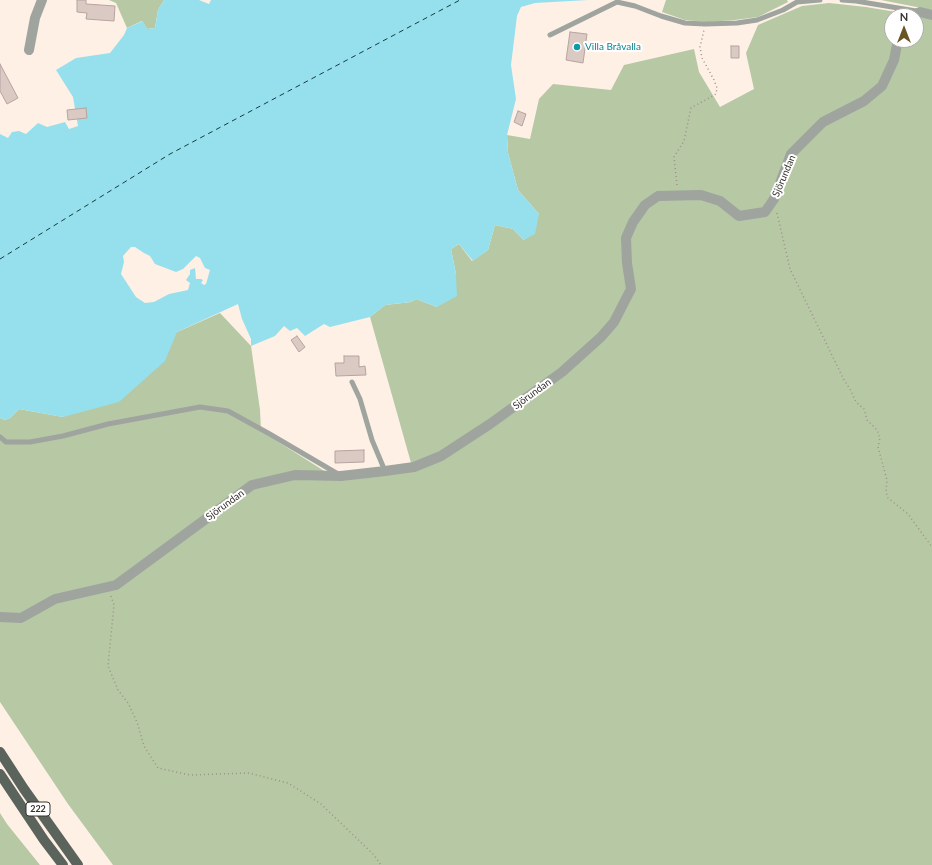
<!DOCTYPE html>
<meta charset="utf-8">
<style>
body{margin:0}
#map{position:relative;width:932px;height:865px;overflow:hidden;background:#fef0e5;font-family:Lato,sans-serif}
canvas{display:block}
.north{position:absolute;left:884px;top:8px;width:40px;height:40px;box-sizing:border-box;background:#fff;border:1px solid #afadac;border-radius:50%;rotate:0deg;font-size:11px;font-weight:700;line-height:16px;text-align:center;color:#38332f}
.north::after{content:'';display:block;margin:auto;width:14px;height:18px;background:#695624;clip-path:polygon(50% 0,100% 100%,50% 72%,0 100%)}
</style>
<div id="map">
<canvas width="932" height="865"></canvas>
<div class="north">N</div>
</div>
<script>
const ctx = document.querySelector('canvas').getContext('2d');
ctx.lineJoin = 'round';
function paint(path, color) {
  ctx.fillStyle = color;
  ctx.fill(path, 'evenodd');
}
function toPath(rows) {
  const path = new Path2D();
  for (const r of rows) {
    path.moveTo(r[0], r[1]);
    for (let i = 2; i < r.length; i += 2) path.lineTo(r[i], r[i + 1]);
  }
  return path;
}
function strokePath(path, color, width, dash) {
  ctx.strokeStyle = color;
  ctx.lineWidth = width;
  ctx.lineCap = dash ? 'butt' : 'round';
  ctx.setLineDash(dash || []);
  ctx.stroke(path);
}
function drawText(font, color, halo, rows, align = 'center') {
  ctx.font = font + ' Lato,sans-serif';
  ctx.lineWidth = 4;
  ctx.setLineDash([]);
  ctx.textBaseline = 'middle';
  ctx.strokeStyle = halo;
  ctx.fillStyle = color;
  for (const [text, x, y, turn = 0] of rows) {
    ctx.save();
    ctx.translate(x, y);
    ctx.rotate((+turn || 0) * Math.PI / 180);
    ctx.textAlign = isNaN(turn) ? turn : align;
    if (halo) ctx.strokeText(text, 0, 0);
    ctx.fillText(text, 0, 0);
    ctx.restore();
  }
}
paint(toPath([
 [109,0,164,0,158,10,155,28,147,29,142,21,127,28,116,3],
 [666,0,787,0,788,2,758,17,735,20,707,22,685,20,662,12],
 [881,0,932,0,932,10],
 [829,3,866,7,932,18,932,865,113,865,68,804,0,702,0,418,5,420,10,418,19,409,63,417,177,332,220,313,251,346,260,410,261,431,337,479,413,470,370,317,385,305,411,302,416,299,437,307,456,274,451,249,459,244,472,261,488,250,495,225,513,229,524,240,539,214,518,190,508,153,507,135,530,139,539,99,553,84,611,90,624,65,694,49,699,72,720,107,754,89,746,53,758,25,802,6],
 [892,16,916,16,916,40,892,40],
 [0,813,7,824,40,865,0,865]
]), '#b6c8a4');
paint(toPath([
 [164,0,199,0,209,4,211,0,588,0,535,3,521,7,517,16,511,65,516,99,507,135,508,153,518,190,539,214,535,234,524,240,513,229,495,225,488,250,473,261,459,244,451,249,456,274,457,296,437,307,416,299,411,302,385,305,370,317,330,327,324,324,305,336,297,328,290,331,284,326,275,336,251,346,251,339,242,319,238,304,177,332,165,361,119,402,63,417,19,409,10,418,5,420,0,418,0,134,8,138,12,132,19,131,26,134,38,123,47,127,65,122,69,129,78,126,73,97,56,70,76,58,110,53,124,35,127,28,143,21,147,29,155,28,158,10],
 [131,247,135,247,144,253,150,256,155,264,176,272,183,269,196,256,200,258,205,268,210,270,206,284,204,285,201,283,203,280,201,279,196,279,195,268,190,270,190,274,186,280,190,283,188,290,169,294,154,302,145,303,136,297,121,274,124,262,123,256]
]), '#95e0ec');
strokePath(toPath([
 [0,259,170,154,460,0]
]), '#183c41', 1, [5, 4]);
const building = toPath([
 [77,0,86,0,86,4,115,6,114,21,86,19,87,13,77,12,77,0],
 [570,32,587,34,583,63,566,60,570,32],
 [731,46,739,46,739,58,731,58,731,46],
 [0,64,18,98,7,104,0,91,0,64],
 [86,108,87,118,68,120,67,110,86,108],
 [518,111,526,114,522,126,514,122,518,111],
 [297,336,305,347,299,352,291,340,297,336],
 [344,356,359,356,359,367,365,366,366,375,336,376,335,363,344,363,344,356],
 [364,450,364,462,335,463,335,451,364,450]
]);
paint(building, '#dbc9c4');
strokePath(building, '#b5a49f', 1);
strokePath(toPath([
 [677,185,674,157,684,141,691,108,716,94,717,88,714,80,702,58,700,47,704,30],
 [777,213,790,269,844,380,850,389,856,402,864,409,867,420,877,430,880,438,878,447,887,480,886,492,888,498,908,514,932,547],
 [111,596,114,605,108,666,118,690,128,703,137,722,144,746,158,768,190,775,249,773,288,783,321,804,374,855,381,865]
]), '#9c928b', 1.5, [1, 3]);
strokePath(toPath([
 [842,0,856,1,916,11],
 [550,35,617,2,635,6,661,16,685,23,705,24,737,23,757,20,783,10,797,2,820,0],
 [352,382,360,399,372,440,385,471],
 [0,437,6,442,30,442,63,436,108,424,200,407,228,411,268,433,338,474]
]), '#9fa49f', 5);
strokePath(toPath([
 [911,16,920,12,932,15],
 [29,50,35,18,42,0],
 [0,617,21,618,55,599,116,585,252,485,295,475,341,476,385,471,414,467,441,456,490,424,562,372,601,337,614,322,631,289,627,263,626,238,633,222,645,205,658,196,701,195,720,201,739,216,765,212,774,199,791,154,823,122,864,101,882,86,894,60,898,40]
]), '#9fa49f', 10);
strokePath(toPath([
 [0,752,24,789,78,865],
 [0,774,44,840,63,865]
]), '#5b645c', 10);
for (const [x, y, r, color] of [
 [577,47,4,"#0f9aa8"]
]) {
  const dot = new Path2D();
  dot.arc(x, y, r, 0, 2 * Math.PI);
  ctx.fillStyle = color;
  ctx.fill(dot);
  strokePath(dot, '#fff', 1.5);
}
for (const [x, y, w] of [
 [38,809,24]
]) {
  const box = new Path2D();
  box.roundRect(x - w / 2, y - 7, w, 14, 3);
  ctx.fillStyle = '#fff';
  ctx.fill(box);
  strokePath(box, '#38332f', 1);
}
drawText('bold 9px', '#38332f', null, [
 ["222",38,809]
]);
drawText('10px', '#0d838f', '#fff', [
 ["Villa Bråvalla",585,47]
], 'left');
drawText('10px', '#38332f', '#fff', [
 ["Sjörundan",784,176,-67],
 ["Sjörundan",532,394,-36],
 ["Sjörundan",225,505,-36]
]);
</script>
